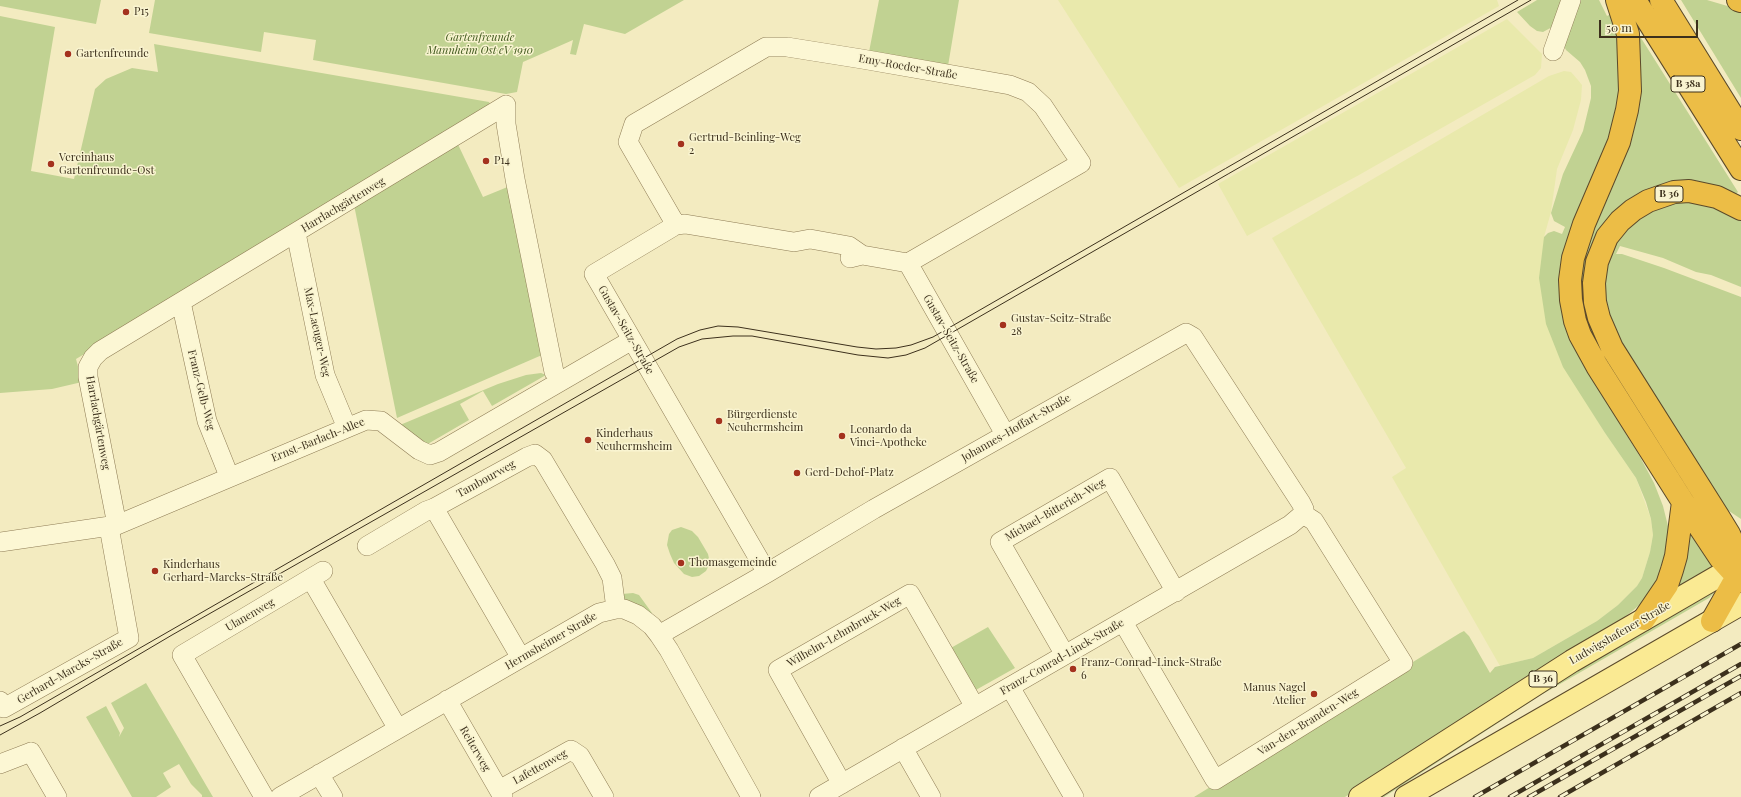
<!DOCTYPE html>
<meta charset="utf-8">
<style>
body{margin:0}
#map{position:relative;width:1741px;height:797px;overflow:hidden;background:#f3ebc0;font-family:"Playfair Display",serif}
canvas{display:block}
.scale{position:absolute;left:1599px;top:20px;width:99px;height:18px;box-sizing:border-box;border:2px solid #3c301c;border-top:0;padding-left:5px;font-size:12px;line-height:14px;white-space:nowrap;color:#3c301c;-webkit-text-stroke:3px #f9f4d0;paint-order:stroke}
</style>
<div id="map">
<canvas width="1741" height="797"></canvas>
<div class="scale">50 m</div>
</div>
<script>
const ctx = document.querySelector('canvas').getContext('2d');
ctx.lineJoin = 'round';
function paint(path, color) {
  ctx.fillStyle = color;
  ctx.fill(path, 'evenodd');
}
function toPath(rows) {
  const path = new Path2D();
  for (const r of rows) {
    path.moveTo(r[0], r[1]);
    for (let i = 2; i < r.length; i += 2) path.lineTo(r[i], r[i + 1]);
  }
  return path;
}
function strokePath(path, color, width, dash) {
  ctx.strokeStyle = color;
  ctx.lineWidth = width;
  ctx.lineCap = dash ? 'butt' : 'round';
  ctx.setLineDash(dash || []);
  ctx.stroke(path);
}
function drawText(font, color, halo, rows, align = 'center') {
  ctx.font = font + ' "Playfair Display",serif';
  ctx.lineWidth = 3;
  ctx.setLineDash([]);
  ctx.textBaseline = 'middle';
  ctx.strokeStyle = halo;
  ctx.fillStyle = color;
  for (const [text, x, y, turn = 0] of rows) {
    ctx.save();
    ctx.translate(x, y);
    ctx.rotate((+turn || 0) * Math.PI / 180);
    ctx.textAlign = isNaN(turn) ? turn : align;
    if (halo) ctx.strokeText(text, 0, 0);
    ctx.fillText(text, 0, 0);
    ctx.restore();
  }
}
paint(toPath([
 [1058,0,1497,0,1499,6,1179,188],
 [1507,19,1542,54,1541,68,1535,75,1359,175,1247,236,1218,184],
 [1564,71,1571,72,1578,80,1582,85,1581,100,1573,130,1557,169,1551,212,1544,237,1588,405,1605,433,1636,478,1651,519,1653,535,1650,552,1642,578,1637,586,1618,605,1597,621,1533,658,1500,666,1392,477,1406,468,1272,238,1549,76]
]), '#e9e9ac');
paint(toPath([
 [0,0,101,0,96,24,0,6],
 [155,0,684,0,625,34,584,24,576,55,570,54,573,40,523,62,517,92,506,94,313,60,316,40,264,32,261,52,149,33],
 [879,0,959,0,948,66,869,52],
 [1537,0,1566,0,1554,26,1543,32,1537,31,1530,26,1517,12],
 [1579,0,1599,0,1607,16,1611,14,1621,50,1621,96,1612,137,1575,224,1583,364,1639,455,1654,483,1663,506,1668,526,1669,541,1658,581,1643,602,1614,626,1470,714,1345,797,1194,797,1460,633,1464,631,1469,636,1490,673,1495,667,1533,658,1597,621,1618,605,1637,586,1642,578,1650,552,1653,535,1651,519,1646,502,1636,478,1605,433,1563,367,1546,324,1539,278,1544,237,1548,233,1554,231,1562,234,1565,227,1554,221,1551,213,1563,174,1583,131,1591,98,1591,86,1585,70,1580,62,1566,50,1563,44],
 [1681,0,1707,0,1741,10,1741,98],
 [0,16,55,27,31,171,74,179,95,89,106,79,132,68,158,72,154,44,489,102,492,109,453,134,483,197,510,186,542,355,397,418,352,195,76,359,82,382,52,389,0,393],
 [1636,30,1738,192,1734,196,1688,184,1593,249,1587,274,1699,500,1698,507,1586,327,1577,281],
 [1695,200,1741,216,1741,287,1711,275,1696,272,1663,258,1620,246,1616,254,1622,254,1664,268,1741,297,1741,519,1729,511,1719,500,1617,341,1602,291,1608,253,1631,222,1666,203],
 [541,373,546,375,492,406,483,391,460,404,469,420,426,445,400,425,498,384,526,375],
 [1687,523,1716,566,1680,587,1678,585],
 [681,527,692,531,698,537,708,554,710,563,706,571,699,576,692,577,684,574,674,563,670,554,667,545,669,534,672,530],
 [1713,591,1714,593,1709,598,1541,695,1384,797,1375,797,1517,704],
 [633,593,639,595,652,613,652,616,623,601,622,594],
 [988,627,1015,668,974,691,949,649],
 [146,683,172,727,213,797,202,797,202,795,191,784,179,764,163,773,171,787,156,797,132,797,86,717,106,706,120,733,119,737,124,728,111,703]
]), '#c1d292');
const minor = toPath([
 [1553,51,1571,0],
 [506,105,506,124,515,179,554,372],
 [676,225,628,142,634,124,766,47,787,47,862,59,1010,85,1028,92,1043,106,1081,163,908,263],
 [296,233,325,375,347,428],
 [850,258,862,255,908,263],
 [908,263,1005,434],
 [181,302,207,421,229,476],
 [434,508,521,658],
 [117,525,88,377,88,367,93,358,100,351,506,105],
 [0,542,117,525,366,420,381,421,419,450,430,455,439,452,632,340],
 [367,546,426,511,434,508,527,457,535,454,543,460,605,564,612,578,616,609],
 [767,573,594,274,676,225,685,224,794,242,810,239,849,246,862,255],
 [311,579,398,729],
 [1123,622,1215,780,1403,663,1314,521,1303,514],
 [659,635,767,573,874,509,1186,333,1193,337,1301,503,1304,509,1303,514],
 [1065,655,1000,542,1110,478,1176,592],
 [1010,687,1074,797],
 [447,700,503,797],
 [0,701,4,708,129,638,109,527],
 [903,748,931,797],
 [31,752,57,797],
 [0,764,31,752],
 [319,774,333,797],
 [842,784,778,670,910,594,975,707],
 [499,790,571,750,580,756,604,797],
 [264,797,182,655,323,571],
 [280,797,599,613,616,609,624,609,638,615,652,626,659,635,669,650,751,797],
 [819,797,1290,525,1303,514]
]);
const major = toPath([
 [1360,797,1572,661,1741,563],
 [1406,797,1741,604]
]);
const highway = toPath([
 [1617,0,1628,34,1630,91,1627,110,1619,142,1584,224,1573,258,1570,280,1571,300,1575,321,1580,335,1597,366,1683,502,1720,558,1731,570,1741,576],
 [1635,0,1741,169],
 [1661,0,1741,129],
 [1738,0,1741,1],
 [1644,619,1667,585,1672,570,1676,556,1683,502],
 [1712,621,1734,582,1739,565,1737,551,1729,534,1718,516,1612,348,1599,318,1595,302,1594,283,1597,262,1607,237,1620,221,1633,210,1648,201,1674,192,1689,191,1717,197,1741,209]
]);
strokePath(minor, '#8e7c55', 20);
strokePath(major, '#5b492a', 24);
strokePath(highway, '#5b492a', 24);
strokePath(minor, '#fcf7d4', 19);
strokePath(major, '#faea93', 22);
strokePath(highway, '#ecbd46', 22);
strokePath(toPath([
 [0,726,20,717,677,339,700,330,718,326,738,327,857,347,876,349,896,348,911,345,933,337,1518,0],
 [0,735,40,713,172,635,679,347,702,339,733,336,752,336,858,355,888,358,906,355,925,348,1531,0]
]), '#3c301c', 1);
const rail = toPath([
 [1475,797,1741,644],
 [1510,797,1741,664],
 [1529,797,1741,676],
 [1560,797,1741,693]
]);
strokePath(rail, '#3c301c', 4.5);
strokePath(rail, '#f9f4d0', 3, [9]);
for (const [x, y, r, color] of [
 [126,12,4,"#a4321e"],
 [68,54,4,"#a4321e"],
 [681,144,4,"#a4321e"],
 [486,161,4,"#a4321e"],
 [51,164,4,"#a4321e"],
 [1003,325,4,"#a4321e"],
 [719,421,4,"#a4321e"],
 [842,436,4,"#a4321e"],
 [588,440,4,"#a4321e"],
 [797,473,4,"#a4321e"],
 [681,563,4,"#a4321e"],
 [155,571,4,"#a4321e"],
 [1073,669,4,"#a4321e"],
 [1314,694,4,"#a4321e"]
]) {
  const dot = new Path2D();
  dot.arc(x, y, r, 0, 2 * Math.PI);
  ctx.fillStyle = color;
  ctx.fill(dot);
  strokePath(dot, '#f9f4d0', 1.5);
}
for (const [x, y, w] of [
 [1688,84,34],
 [1669,194,28],
 [1543,679,28]
]) {
  const box = new Path2D();
  box.roundRect(x - w / 2, y - 8, w, 16, 3);
  ctx.fillStyle = '#f9f4d0';
  ctx.fill(box);
  strokePath(box, '#3c301c', 1);
}
drawText('bold 10px', '#3c301c', null, [
 ["B 38a",1688,84],
 ["B 36",1669,194],
 ["B 36",1543,679]
]);
drawText('11px', '#3c301c', '#f9f4d0', [
 ["P15",134,12],
 ["Gartenfreunde",76,54],
 ["Gertrud-Beinling-Weg",689,138],
 ["2",689,151],
 ["Vereinhaus",59,158],
 ["Gartenfreunde-Ost",59,171],
 ["P14",494,161],
 ["Gustav-Seitz-Straße",1011,319],
 ["28",1011,332],
 ["Bürgerdienste",727,415],
 ["Neuhermsheim",727,428],
 ["Leonardo da",850,430],
 ["Vinci-Apotheke",850,443],
 ["Kinderhaus",596,434],
 ["Neuhermsheim",596,447],
 ["Gerd-Dehof-Platz",805,473],
 ["Thomasgemeinde",689,563],
 ["Kinderhaus",163,565],
 ["Gerhard-Marcks-Straße",163,578],
 ["Franz-Conrad-Linck-Straße",1081,663],
 ["6",1081,676],
 ["Manus Nagel",1306,688,"right"],
 ["Atelier",1306,701,"right"]
], 'left');
drawText('italic 11px', '#435b20', '#f9f4d0', [
 ["Gartenfreunde",480,38],
 ["Mannheim Ost eV 1910",480,51]
]);
drawText('11px', '#3c301c', '#f9f4d0', [
 ["Emy-Roeder-Straße",908,67,10],
 ["Harrlachgärtenweg",343,205,-31],
 ["Gustav-Seitz-Straße",626,330,60],
 ["Max-Laeuger-Weg",317,332,78],
 ["Gustav-Seitz-Straße",951,339,60],
 ["Franz-Gelb-Weg",201,390,76],
 ["Harrlachgärtenweg",98,423,80],
 ["Johannes-Hoffart-Straße",1016,428,-30],
 ["Ernst-Barlach-Allee",318,440,-22],
 ["Tambourweg",486,479,-29],
 ["Michael-Bitterich-Weg",1055,510,-30],
 ["Ulanenweg",250,615,-30],
 ["Wilhelm-Lehmbruck-Weg",844,632,-30],
 ["Ludwigshafener Straße",1620,633,-30],
 ["Hermsheimer Straße",551,641,-30],
 ["Franz-Conrad-Linck-Straße",1062,657,-30],
 ["Gerhard-Marcks-Straße",70,671,-30],
 ["Van-den-Branden-Weg",1308,722,-32],
 ["Reiterweg",475,749,60],
 ["Lafettenweg",540,767,-29]
]);
</script>
